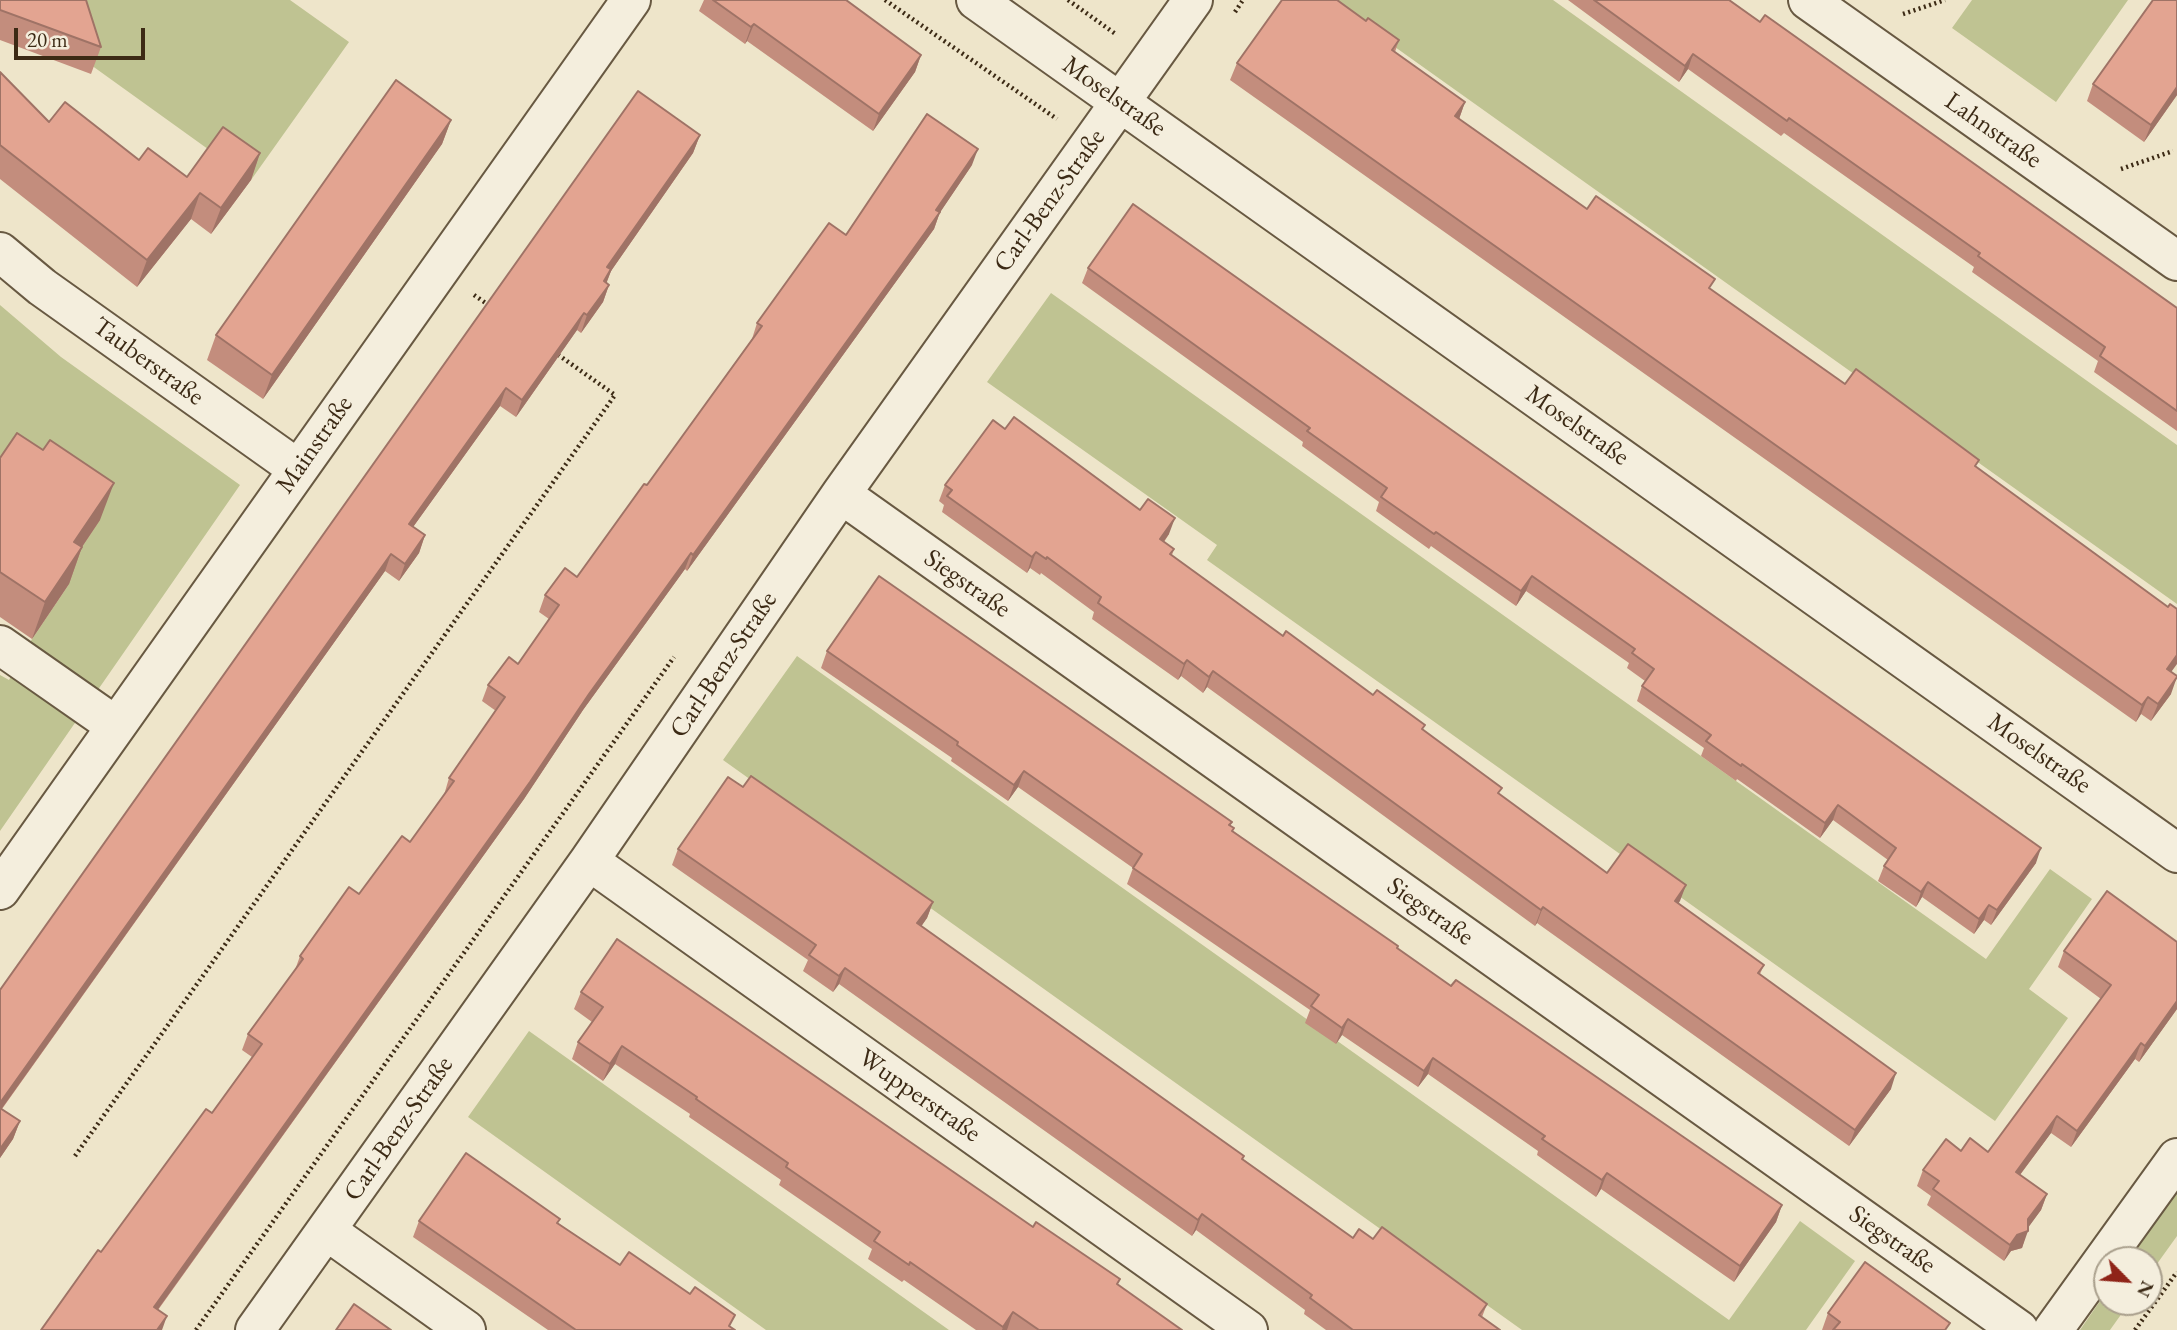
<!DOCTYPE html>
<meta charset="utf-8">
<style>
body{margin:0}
#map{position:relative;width:2177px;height:1330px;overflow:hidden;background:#eee5ca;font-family:"EB Garamond",serif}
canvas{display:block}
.north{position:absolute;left:2093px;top:1246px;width:70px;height:70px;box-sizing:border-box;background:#f4eedd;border:2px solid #aaa08d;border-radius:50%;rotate:115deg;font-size:19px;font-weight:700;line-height:28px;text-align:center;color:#3c2a15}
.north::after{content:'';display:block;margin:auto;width:24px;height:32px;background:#8f2418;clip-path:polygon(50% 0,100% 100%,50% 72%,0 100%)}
.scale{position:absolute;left:14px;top:28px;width:131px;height:32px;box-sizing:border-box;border:4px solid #3c2a15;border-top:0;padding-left:9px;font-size:21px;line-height:24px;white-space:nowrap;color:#3c2a15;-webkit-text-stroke:5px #f4eedd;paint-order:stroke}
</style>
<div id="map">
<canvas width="2177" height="1330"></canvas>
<div class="north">N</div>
<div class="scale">20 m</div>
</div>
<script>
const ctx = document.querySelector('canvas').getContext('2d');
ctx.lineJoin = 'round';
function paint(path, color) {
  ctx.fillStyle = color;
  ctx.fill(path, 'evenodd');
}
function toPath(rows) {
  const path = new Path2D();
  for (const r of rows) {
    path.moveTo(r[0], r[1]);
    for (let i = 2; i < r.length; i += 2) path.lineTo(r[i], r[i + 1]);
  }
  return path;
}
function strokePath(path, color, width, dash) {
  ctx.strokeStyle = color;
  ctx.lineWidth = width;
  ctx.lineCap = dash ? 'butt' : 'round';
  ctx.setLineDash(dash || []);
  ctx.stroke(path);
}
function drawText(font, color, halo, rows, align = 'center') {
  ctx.font = font + ' "EB Garamond",serif';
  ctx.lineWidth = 5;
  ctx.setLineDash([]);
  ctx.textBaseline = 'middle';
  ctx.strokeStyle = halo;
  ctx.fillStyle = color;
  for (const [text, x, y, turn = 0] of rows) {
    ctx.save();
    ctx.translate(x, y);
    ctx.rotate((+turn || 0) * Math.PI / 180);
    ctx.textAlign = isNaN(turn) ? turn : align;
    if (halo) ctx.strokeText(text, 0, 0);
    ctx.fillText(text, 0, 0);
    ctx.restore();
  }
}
paint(toPath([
 [80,0,290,0,349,42,251,180,91,65],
 [1329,0,1553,0,2177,445,2177,604],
 [1972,0,2128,0,2056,102,1952,28],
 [1051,293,1986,959,2050,869,2092,899,2029,989,2068,1018,1995,1121,1207,560,1217,545,987,382],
 [0,305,61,357,240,485,0,831,0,675,9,680,32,639,69,584,0,475],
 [797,656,1729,1320,1800,1221,1855,1261,1806,1330,1522,1330,723,760],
 [529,1031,949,1330,766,1330,468,1117],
 [2177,1192,2177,1236,2149,1275,2149,1260,2129,1260],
 [2107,1291,2107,1302,2130,1302,2110,1330,2080,1330]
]), '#bfc392');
const minor = toPath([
 [976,0,2177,853],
 [1808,0,2177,261],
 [0,252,42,287,298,469],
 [841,494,2019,1330],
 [0,645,116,726],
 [589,861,1248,1330],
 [0,890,631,0],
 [327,1231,466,1330],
 [255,1330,589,861,841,494,1193,0],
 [2053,1330,2177,1158]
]);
strokePath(minor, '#685942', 42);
strokePath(toPath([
 [885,0,1057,119],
 [1068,0,1117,35],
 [1235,12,1243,0],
 [1903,14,1945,0],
 [2121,169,2173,151],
 [474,295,490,306],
 [75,1156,615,395,557,354],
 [196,1330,674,657],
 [2135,1330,2177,1272]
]), '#3c2a15', 4.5, [2, 3.5]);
strokePath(minor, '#f4eedd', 38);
paint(toPath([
 [0,0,101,47,91,74,0,40],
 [704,0,846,0,921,55,915,72,873,131,747,41,745,44,699,11],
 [1568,0,1729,0,2177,308,2177,431,2094,372,2098,361,1972,272,1974,267,1784,133,1781,136,1688,69,1679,82],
 [1399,40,1395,52,1465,102,1459,119,1587,209,1711,290,1845,384,1976,467,2171,672,2171,694,2151,721,2141,714,2136,722,1230,80,1237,63],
 [0,72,49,122,139,160,187,177,260,153,251,180,211,234,191,219,137,287,0,179],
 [2093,84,2177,95,2144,142,2087,101],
 [451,120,442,144,263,399,207,360,216,335],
 [700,135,693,153,611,271,606,283,609,285,603,302,581,333,577,330,516,417,500,406,413,527,425,535,419,553,399,581,385,571,2,1109,20,1121,13,1139,0,1158,0,990],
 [972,165,940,212,934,229,687,571,685,569,583,710,524,799,158,1310,162,1330,101,1252,212,1113,252,1057,242,1050,248,1034,295,970,300,956,410,842,444,795,449,778,496,711,482,701,488,685,518,664,549,619,539,612,545,595,577,577,647,485,752,339,757,323,846,235],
 [1088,268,2036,863,1991,925,1984,920,1974,934,1922,897,1916,907,1878,881,1884,866,1888,860,1833,820,1820,838,1737,779,1736,781,1701,756,1704,748,1637,701,1642,686,1645,681,1627,668,1629,663,1526,591,1516,606,1431,546,1429,549,1376,511,1379,502,1302,446,1303,442,1082,283],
 [1005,429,1169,534,1164,542,1174,549,1172,555,1283,636,1373,695,1423,730,1500,795,1607,873,1686,885,1678,904,1764,965,1760,974,1891,1089,1849,1146,1537,923,1535,926,1207,687,1203,693,1181,676,1178,680,1092,619,1094,612,1041,573,1040,575,1030,568,1027,573,942,512,944,505,939,501,945,485],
 [0,458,100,520,82,547,69,584,32,639,0,617],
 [827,651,1232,822,1230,826,1234,828,1233,831,1398,946,1397,949,1451,986,1782,1205,1776,1222,1734,1282,1601,1189,1596,1197,1537,1155,1538,1151,1428,1074,1418,1087,1342,1035,1336,1044,1305,1023,1310,1010,1127,884,1133,868,1018,787,1008,801,951,761,952,758,821,668],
 [743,787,933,902,927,918,921,926,1244,1156,1243,1159,1353,1238,1373,1239,1487,1304,1482,1317,1500,1330,1326,1330,1304,1314,1305,1310,1196,1230,1192,1236,839,984,833,992,803,971,808,960,672,865,678,849],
 [2064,951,2177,1009,2139,1062,2135,1059,2071,1147,2051,1133,2020,1175,2047,1194,2041,1210,2028,1227,2022,1248,2011,1251,2004,1261,1927,1205,1931,1196,1917,1186,1923,1170,1961,1151,1988,1152,2101,999,2058,967],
 [581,992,1118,1285,1182,1330,976,1330,904,1280,902,1282,868,1259,872,1249,779,1185,781,1180,689,1117,690,1114,615,1064,603,1081,572,1059,578,1042,592,1022,574,1009],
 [560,1219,558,1223,620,1265,735,1330,548,1330,413,1237,419,1221],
 [1828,1313,1947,1330,1822,1330]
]), '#c38d7d');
paint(toPath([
 [754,24,747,41,745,44,751,27],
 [1693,54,1688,69,1679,82,1685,66],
 [921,55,915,72,873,131,879,114],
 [2177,87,2177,95,2144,142,2151,125],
 [1465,102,1459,119,1455,116],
 [451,120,442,144,263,399,272,375],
 [700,135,693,153,611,271,605,287,597,298,607,267],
 [978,149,972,165,937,217,940,212,934,229,687,571,693,555,936,210],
 [260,153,251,180,211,234,221,208],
 [200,193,191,219,137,287,147,260],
 [609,285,603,302,581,333,587,315],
 [584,313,577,330,516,417,522,400],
 [506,388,500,406,403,541,409,524],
 [114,483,100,520,61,578,74,542],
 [1175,518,1169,534,1154,555,1160,539],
 [425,535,419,553,399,581,405,564],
 [82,547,69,584,32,639,45,602],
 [1036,552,1030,568,1027,573,1032,557],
 [691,553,685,569,583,710,524,799,148,1323,154,1307,589,694],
 [391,554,385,571,0,1111,0,1103],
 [1532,576,1526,591,1516,606,1521,591],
 [2177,655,2177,664,2161,686,2167,669],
 [1187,660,1181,676,1178,680,1184,664],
 [1213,671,1207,687,1203,693,1209,677],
 [2177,677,2171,694,2151,721,2158,704],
 [2148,697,2141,714,2136,722,2142,705],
 [1024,771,1018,787,1008,801,1014,785],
 [1838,805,1833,820,1820,838,1825,823],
 [2041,848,2036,863,1991,925,1997,910],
 [1928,882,1922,897,1916,907,1921,892],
 [1686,885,1680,901,1669,917,1675,901],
 [933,902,927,918,912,940,917,923],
 [1989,905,1984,920,1974,934,1979,919],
 [1543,907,1537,923,1535,926,1541,910],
 [845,968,839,984,833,992,839,976],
 [2177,1001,2177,1009,2139,1062,2145,1046],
 [1348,1019,1342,1035,1336,1044,1342,1028],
 [2141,1043,2135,1059,2071,1147,2077,1131],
 [622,1046,615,1064,603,1081,610,1064],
 [1433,1058,1428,1074,1418,1087,1424,1071],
 [1896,1073,1891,1089,1849,1146,1855,1130],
 [2057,1116,2051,1133,2010,1188,2016,1172],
 [20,1121,13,1139,0,1158,0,1149],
 [1607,1173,1601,1189,1596,1197,1602,1180],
 [2047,1194,2041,1210,2025,1232,2028,1231,2022,1248,2011,1251,2004,1261,2010,1245],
 [1782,1205,1776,1222,1734,1282,1740,1266],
 [1202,1214,1196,1230,1192,1236,1198,1220],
 [1013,1312,1007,1330,1002,1330,1003,1327],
 [167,1316,162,1330,157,1330]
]), '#9f7366');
const building = toPath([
 [0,0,86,0,101,47,0,10,0,0],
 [713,0,846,0,921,55,879,114,754,24,751,27,713,0],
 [1282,0,1337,0,1366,21,1368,18,1399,40,1392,50,1465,102,1455,116,1587,209,1596,196,1715,279,1709,288,1845,384,1856,369,1979,460,1975,466,2168,607,2170,604,2177,609,2177,655,2167,669,2177,676,2177,677,2158,704,2148,697,2142,705,1237,63,1282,0],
 [1594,0,1729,0,1760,22,1765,15,2177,308,2177,411,2100,356,2105,347,1978,256,1980,253,1789,118,1787,121,1693,54,1685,66,1594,0],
 [2153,0,2177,0,2177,87,2151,125,2093,84,2153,0],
 [0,72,49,122,65,102,139,160,148,148,187,177,223,127,260,153,221,208,200,193,147,260,0,145,0,72],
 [396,80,451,120,272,375,216,335,396,80],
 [638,91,700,135,607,267,611,269,604,281,609,285,587,315,584,313,522,400,506,388,409,524,425,535,405,564,391,554,0,1103,0,990,638,91],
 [927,114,978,149,936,210,940,212,693,555,691,553,589,694,530,782,154,1307,167,1316,157,1330,41,1330,98,1250,101,1252,206,1109,212,1113,262,1044,248,1034,303,959,300,956,349,887,359,894,402,836,410,842,454,781,449,778,505,697,488,685,509,657,518,664,559,605,545,595,565,568,577,577,644,484,647,485,762,326,757,323,829,223,846,235,927,114],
 [1133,204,2041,848,1997,910,1989,905,1979,919,1928,882,1921,892,1884,866,1896,848,1838,805,1825,823,1742,764,1741,766,1706,741,1711,735,1642,686,1654,669,1632,653,1635,649,1532,576,1521,591,1436,532,1434,534,1381,497,1387,488,1307,431,1310,428,1088,268,1133,204],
 [1014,417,1140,510,1148,499,1175,518,1160,539,1174,549,1170,554,1283,636,1286,631,1373,695,1377,690,1425,725,1422,729,1502,788,1498,793,1607,873,1628,844,1686,885,1675,901,1764,965,1758,973,1896,1073,1855,1130,1543,907,1541,910,1213,671,1209,677,1187,660,1184,664,1098,603,1101,597,1047,557,1046,559,1036,552,1032,557,947,496,952,490,945,485,993,420,1005,429,1014,417],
 [17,433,43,450,50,440,114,483,74,542,82,547,45,602,0,572,0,458,17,433],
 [879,576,1232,822,1229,825,1234,828,1232,831,1398,946,1397,948,1451,986,1456,980,1782,1205,1740,1266,1607,1173,1602,1180,1542,1139,1545,1136,1433,1058,1424,1071,1348,1019,1342,1028,1311,1006,1319,995,1133,868,1142,854,1024,771,1014,785,957,745,958,742,827,651,879,576],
 [751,776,933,902,917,923,1244,1156,1242,1159,1353,1238,1359,1229,1373,1239,1382,1227,1487,1304,1479,1315,1500,1330,1353,1330,1310,1298,1312,1295,1202,1214,1198,1220,845,968,839,976,809,955,816,945,678,849,728,777,743,787,751,776],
 [2107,891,2177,942,2177,1001,2145,1046,2141,1043,2077,1131,2057,1116,2016,1172,2047,1194,2028,1219,2028,1231,2017,1235,2010,1245,1933,1189,1939,1181,1923,1170,1946,1139,1961,1151,1970,1138,1988,1152,2111,985,2064,951,2107,891],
 [617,939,1033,1227,1036,1222,1120,1279,1117,1284,1182,1330,1039,1330,1013,1312,1003,1327,910,1262,909,1265,874,1241,880,1232,786,1167,788,1163,696,1099,697,1097,622,1046,610,1064,578,1042,603,1007,581,992,617,939],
 [0,1108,20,1121,0,1149,0,1108],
 [466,1153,560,1219,557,1223,620,1265,629,1252,690,1294,695,1287,735,1315,729,1326,735,1330,576,1330,419,1221,466,1153],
 [1865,1262,1950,1323,1945,1330,1833,1330,1840,1322,1828,1313,1865,1262],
 [354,1304,391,1330,336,1330,354,1304]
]);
paint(building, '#e3a491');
strokePath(building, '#9f7366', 2);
drawText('26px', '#3c2a15', '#f4eedd', [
 ["Moselstraße",1114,97,35],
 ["Lahnstraße",1993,131,35],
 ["Carl-Benz-Straße",1050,201,-54],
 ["Tauberstraße",148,362,36],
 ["Moselstraße",1577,426,35],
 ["Mainstraße",315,445,-55],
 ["Siegstraße",967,584,35],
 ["Carl-Benz-Straße",724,665,-56],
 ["Moselstraße",2039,754,35],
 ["Siegstraße",1430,912,35],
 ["Wupperstraße",919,1096,35],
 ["Carl-Benz-Straße",399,1129,-55],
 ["Siegstraße",1892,1240,35]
]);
</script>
